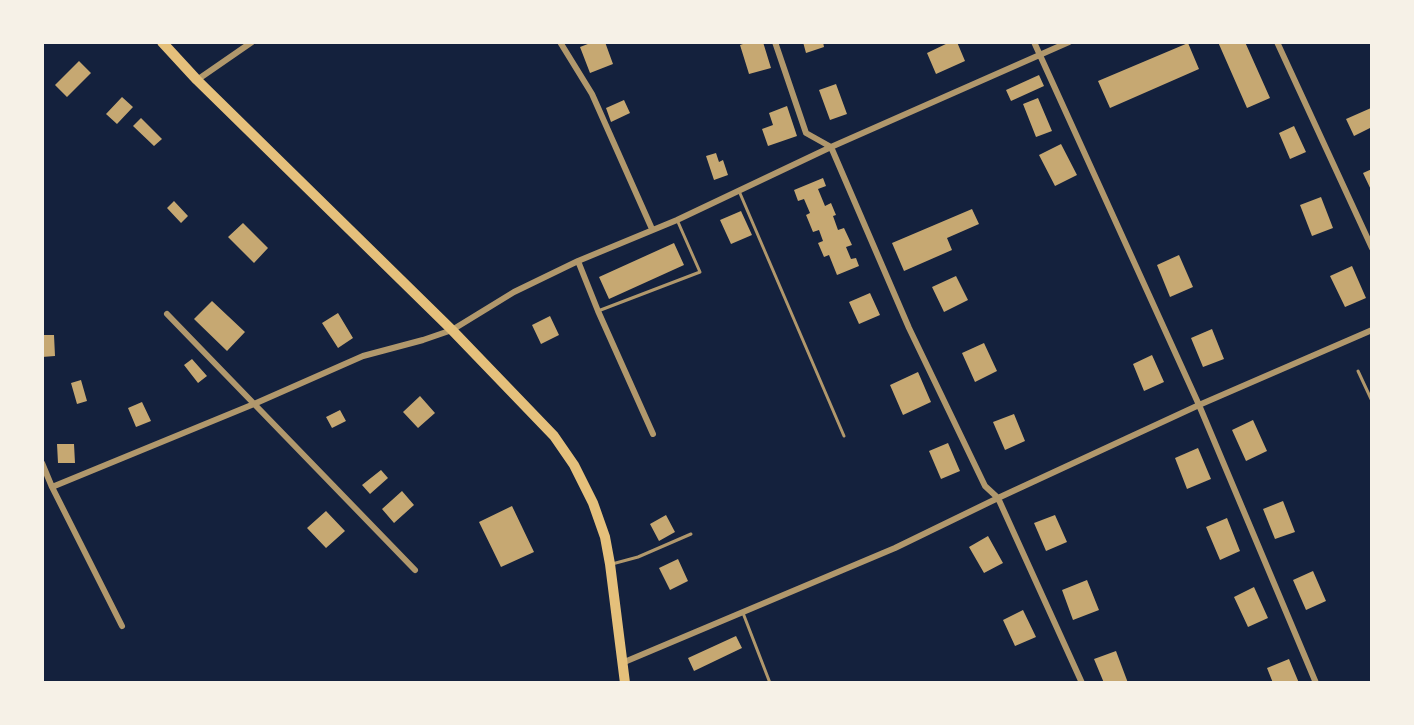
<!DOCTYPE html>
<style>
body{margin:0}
#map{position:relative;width:1414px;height:725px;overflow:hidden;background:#14213d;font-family:"PT Serif",serif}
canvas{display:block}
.frame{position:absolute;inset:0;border:44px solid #f6f1e7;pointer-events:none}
</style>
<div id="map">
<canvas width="1414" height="725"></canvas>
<div class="frame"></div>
</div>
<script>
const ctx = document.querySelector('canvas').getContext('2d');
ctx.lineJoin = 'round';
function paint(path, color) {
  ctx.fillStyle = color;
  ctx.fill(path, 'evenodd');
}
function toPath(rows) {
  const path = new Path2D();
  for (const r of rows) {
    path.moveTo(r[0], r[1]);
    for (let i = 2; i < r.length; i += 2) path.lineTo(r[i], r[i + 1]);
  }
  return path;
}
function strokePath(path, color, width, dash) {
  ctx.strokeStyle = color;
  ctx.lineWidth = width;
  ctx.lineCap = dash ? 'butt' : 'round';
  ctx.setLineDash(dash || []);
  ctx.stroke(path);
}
paint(toPath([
 [593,42,605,42,613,64,590,73,580,47],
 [749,42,763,42,771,68,749,74,740,45],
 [803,42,823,42,824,47,806,53],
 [950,42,957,42,965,61,936,74,927,53],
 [1218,42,1245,42,1270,98,1247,108],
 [1188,43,1199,69,1110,108,1098,81],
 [79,61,91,73,67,97,55,85],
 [1039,75,1044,86,1011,101,1006,90],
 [836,84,847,114,830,120,819,90],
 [122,97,133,107,117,124,106,114],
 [1038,98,1052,131,1036,137,1023,104],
 [624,100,630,113,611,122,606,108],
 [787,106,797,136,768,146,762,129,773,125,769,113],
 [1371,108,1372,127,1354,136,1346,119],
 [141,118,162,139,154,146,133,126],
 [1294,126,1306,152,1290,159,1279,133],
 [1061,144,1077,175,1055,186,1039,155],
 [716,153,719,162,723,160,728,175,714,180,706,156],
 [1372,169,1372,192,1363,173],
 [823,178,826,186,818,189,825,206,831,203,836,215,833,216,838,230,844,228,852,245,846,247,851,259,856,258,859,266,837,275,829,255,824,257,818,243,823,241,819,230,813,232,806,215,810,213,804,199,798,201,794,190],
 [1321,197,1333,228,1312,236,1300,205],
 [174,201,188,216,181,223,167,208],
 [972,209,979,224,947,238,952,250,904,271,892,243],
 [741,211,752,235,731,244,720,220],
 [243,223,268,248,254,263,228,237],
 [674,243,684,265,609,299,599,277],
 [1179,255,1193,287,1170,297,1157,265],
 [1352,266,1366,298,1345,307,1330,276],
 [956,276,968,300,944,312,932,287],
 [870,293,880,315,859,324,849,302],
 [212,301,245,332,227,351,194,319],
 [338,313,353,338,338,348,322,323],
 [550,316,559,335,541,344,532,325],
 [1212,329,1224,359,1203,367,1191,338],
 [42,335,54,335,55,356,42,357],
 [984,343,997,371,975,382,962,353],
 [1152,355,1164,382,1144,391,1133,364],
 [192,359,207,376,198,383,184,365],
 [918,372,931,402,903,415,890,385],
 [81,380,87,401,77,404,71,383],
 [420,396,435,413,418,428,403,412],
 [142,402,151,421,136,427,128,408],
 [340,410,346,421,332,428,326,417],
 [1014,414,1025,441,1005,450,993,422],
 [1253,420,1267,451,1246,461,1232,430],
 [948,443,960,471,941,479,929,451],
 [57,444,74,444,75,463,58,463],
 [1198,448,1211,479,1187,489,1175,458],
 [381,470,388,478,370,494,362,485],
 [402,491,414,505,394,523,382,509],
 [1283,501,1295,532,1275,539,1263,509],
 [512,506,534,552,501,567,479,522],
 [326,511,345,531,326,548,307,528],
 [666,515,675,532,659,541,650,524],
 [1055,515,1067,542,1046,551,1034,523],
 [1227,518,1240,551,1220,560,1206,527],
 [988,536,1003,563,984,573,969,547],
 [678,559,688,581,670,590,659,568],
 [1313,571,1326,601,1306,610,1293,580],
 [1087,580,1099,610,1073,620,1062,590],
 [1254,587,1268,618,1248,627,1234,597],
 [1023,610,1036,637,1015,646,1003,620],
 [736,636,742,648,694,671,688,658],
 [1116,651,1128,683,1104,683,1094,659],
 [1289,659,1299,683,1273,683,1267,668]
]), '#c6a872');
strokePath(toPath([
 [739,191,844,436],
 [598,311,700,272,678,222],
 [1358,371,1372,401],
 [612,564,638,557,691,534],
 [743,613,770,683]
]), '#b1986c', 3);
strokePath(toPath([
 [560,42,592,94,652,229],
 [775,42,806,133,831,147,909,328,985,486,998,498,1082,683],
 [1034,42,1199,405,1316,683],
 [1277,42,1372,248],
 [197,80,252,42],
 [578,261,598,311,653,434],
 [167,314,415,570],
 [42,463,52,487,122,626],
 [52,487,254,404,363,356,423,340,452,330,514,292,578,261,677,220,831,147,1069,42],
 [622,663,895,548,998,498,1199,405,1372,330]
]), '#b1986c', 6);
strokePath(toPath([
 [162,42,197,80,452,330,554,436,574,465,593,503,605,537,610,564,625,683]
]), '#e5c07b', 10);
</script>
